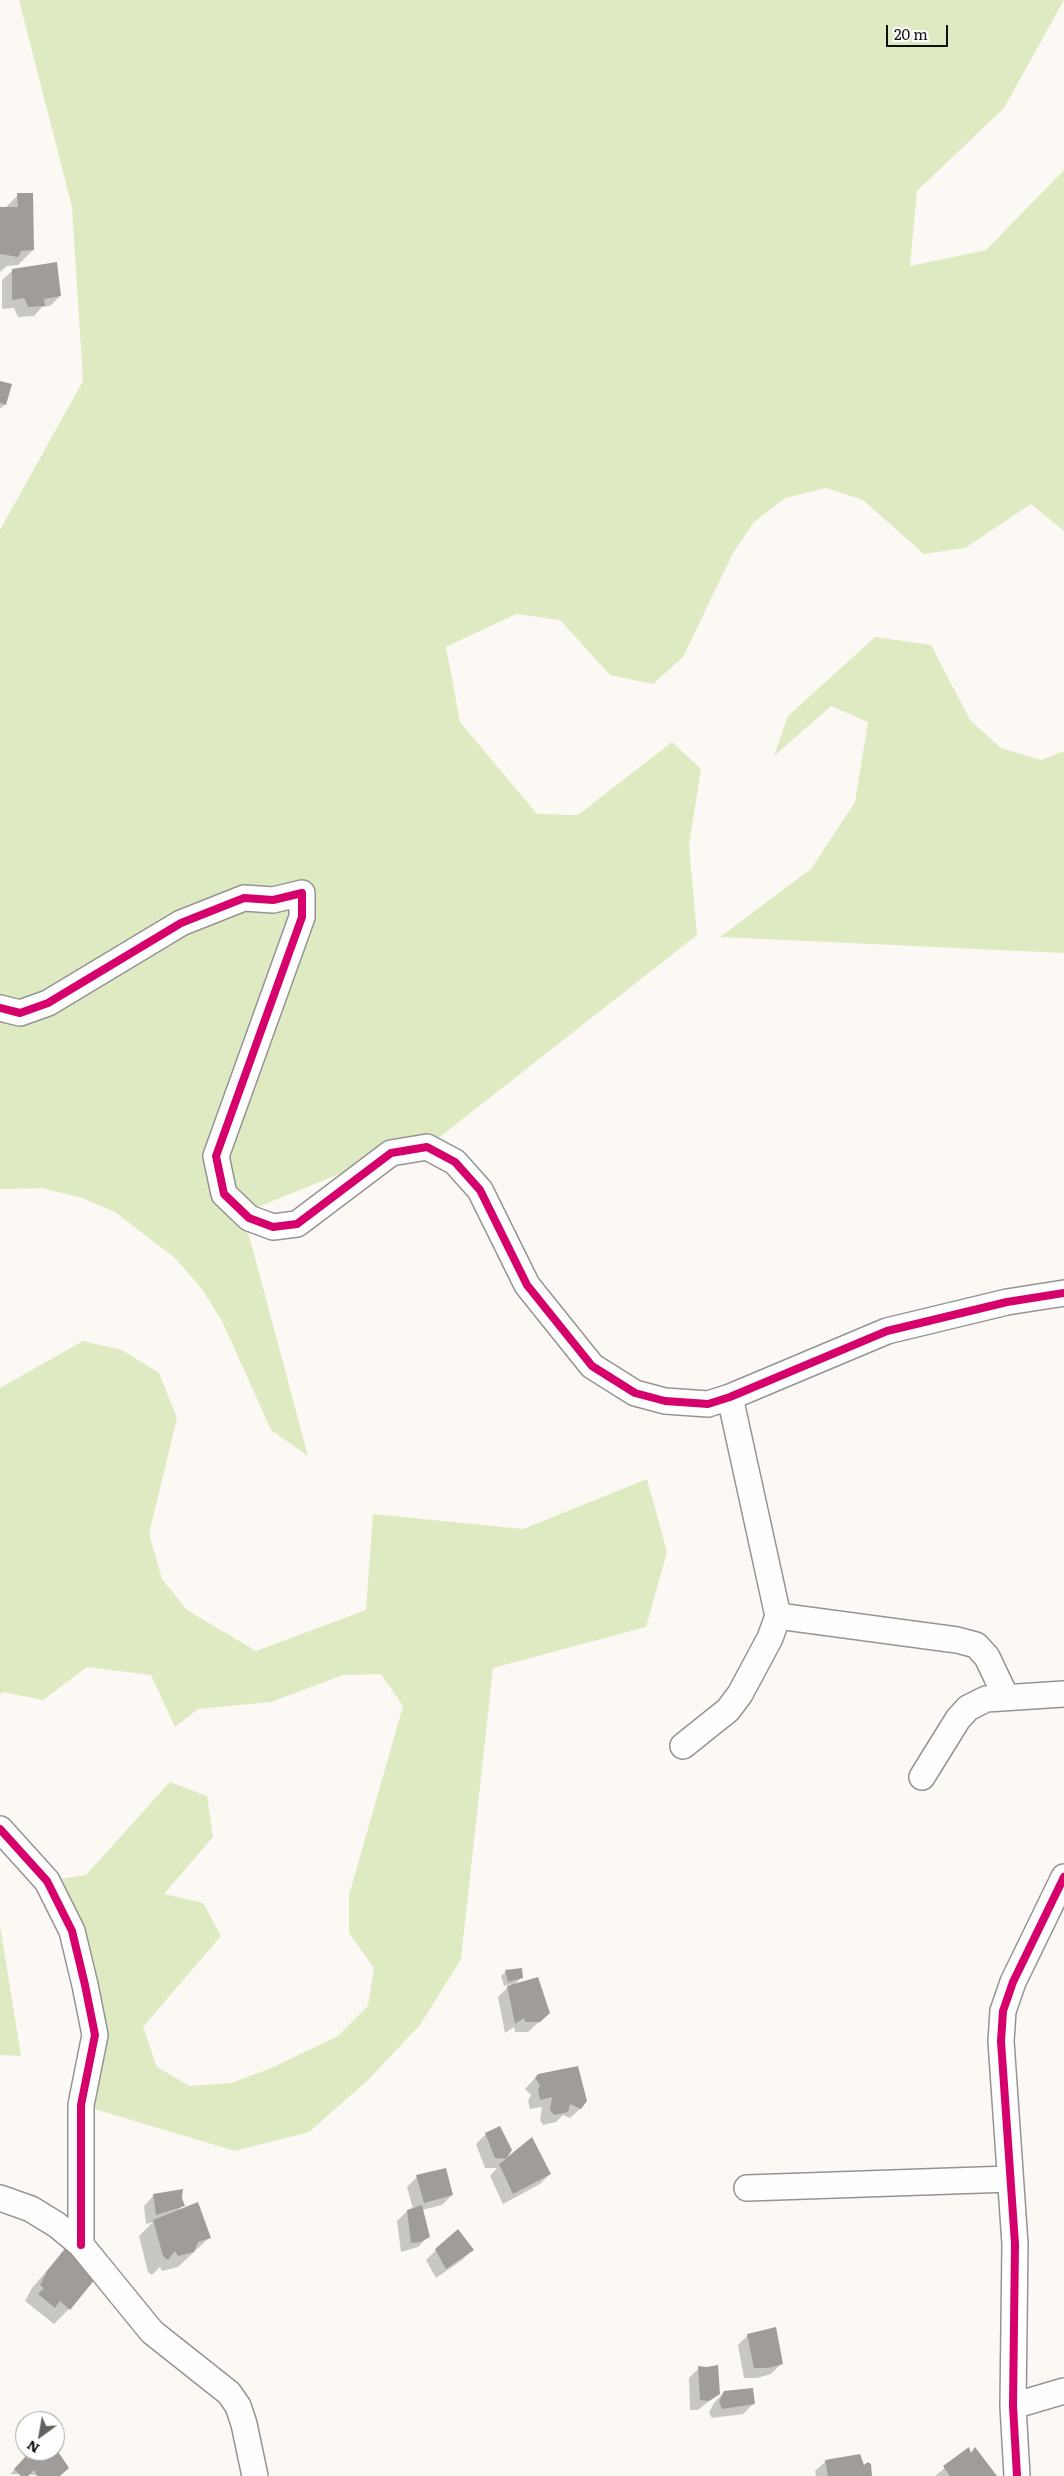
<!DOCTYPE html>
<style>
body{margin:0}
#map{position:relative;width:1064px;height:2476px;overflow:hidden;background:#fcf9f5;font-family:Literata,serif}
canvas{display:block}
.north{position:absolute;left:15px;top:2411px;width:50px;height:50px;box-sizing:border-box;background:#fff;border:1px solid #9f9f9f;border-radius:50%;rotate:212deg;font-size:14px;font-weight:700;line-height:20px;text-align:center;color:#0f0f0f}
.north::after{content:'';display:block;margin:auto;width:18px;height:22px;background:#626160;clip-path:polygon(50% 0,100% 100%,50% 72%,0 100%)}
.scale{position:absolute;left:886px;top:25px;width:62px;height:22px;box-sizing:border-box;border:2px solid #0f0f0f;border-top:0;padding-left:6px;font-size:15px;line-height:18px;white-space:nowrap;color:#0f0f0f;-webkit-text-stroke:4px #fff;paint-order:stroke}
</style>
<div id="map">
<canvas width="1064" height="2476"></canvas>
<div class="north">N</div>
<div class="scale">20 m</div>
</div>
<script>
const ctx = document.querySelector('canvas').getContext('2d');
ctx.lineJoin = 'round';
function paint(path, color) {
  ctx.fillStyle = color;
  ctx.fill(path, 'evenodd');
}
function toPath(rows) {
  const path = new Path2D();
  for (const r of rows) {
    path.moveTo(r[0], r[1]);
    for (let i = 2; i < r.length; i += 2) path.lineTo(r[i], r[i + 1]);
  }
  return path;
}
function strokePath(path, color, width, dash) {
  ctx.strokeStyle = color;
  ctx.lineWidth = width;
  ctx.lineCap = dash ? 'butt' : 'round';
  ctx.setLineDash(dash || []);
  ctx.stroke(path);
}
paint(toPath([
 [19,0,1064,0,1004,108,917,191,910,266,986,250,1064,170,1064,531,1031,504,965,548,924,554,863,500,826,488,785,498,754,522,733,553,683,657,653,684,610,675,560,620,516,614,446,647,460,722,537,814,578,815,672,742,701,769,689,845,697,935,427,1147,391,1153,243,1213,308,1456,271,1430,222,1321,201,1288,175,1258,115,1212,82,1198,42,1188,0,1189,0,530,83,381,72,207],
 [875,637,931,645,970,720,1001,748,1041,760,1064,751,1064,953,720,937,811,869,855,802,868,722,831,706,774,756,788,716],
 [83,1341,122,1350,159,1373,177,1418,149,1534,162,1579,187,1610,256,1651,366,1610,373,1514,523,1529,647,1479,667,1552,646,1627,493,1668,461,1959,420,2025,368,2080,309,2132,235,2151,81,2105,95,2035,47,1881,86,1875,170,1782,207,1796,213,1837,164,1894,203,1903,221,1936,143,2027,157,2067,190,2086,231,2083,269,2069,338,2036,368,2006,374,1968,349,1933,349,1895,403,1706,381,1674,343,1675,271,1702,198,1709,175,1727,151,1675,87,1667,43,1700,3,1692,0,1695,0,1388],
 [0,1925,21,2056,0,2055]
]), '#deeac2');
paint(toPath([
 [18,195,33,250,18,265,7,266,0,272,0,209,4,209],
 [13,270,60,296,50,306,42,307,34,316,18,317,14,308,2,309,2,280],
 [0,383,5,404,0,409],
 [506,1971,522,1977,514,1985,549,2013,528,2032,515,2032,514,2027,505,2033,498,1997,511,1984,504,1986,501,1976],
 [538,2075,581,2108,570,2118,563,2115,556,2122,543,2125,540,2120,542,2107,530,2109,528,2101,531,2095,525,2089],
 [486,2134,505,2158,500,2163,501,2164,550,2174,540,2184,503,2204,490,2176,497,2168,485,2168,476,2144],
 [417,2177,452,2195,442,2205,422,2210,428,2237,418,2247,401,2252,397,2221,407,2211,413,2209,407,2187],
 [154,2195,181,2199,183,2205,177,2212,209,2238,178,2267,162,2271,160,2267,152,2275,148,2272,139,2236,153,2222,146,2224,144,2206],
 [67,2247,69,2309,54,2324,25,2301,32,2288],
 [436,2250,472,2250,462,2260,436,2278,426,2260],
 [748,2335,781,2364,771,2374,757,2378,744,2378,738,2345],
 [699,2368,719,2393,698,2410,690,2410,689,2378],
 [724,2392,753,2404,743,2414,712,2418,709,2413,714,2403],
 [55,2449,59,2476,10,2474,26,2458,28,2461,38,2451],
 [968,2449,970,2454,975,2449,994,2476,935,2476],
 [826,2461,871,2476,816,2476,815,2471]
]), '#0003');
paint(toPath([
 [17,193,33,193,34,250,21,251,18,257,0,254,0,207,18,207],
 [57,262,61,296,44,299,45,306,28,307,24,298,12,300,12,269],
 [0,381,12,384,6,405,0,403],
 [522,1968,523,1978,508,1982,505,1970],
 [538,1977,550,2013,540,2022,525,2022,524,2018,515,2024,507,1986],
 [578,2066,587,2101,581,2109,570,2104,568,2112,554,2115,550,2110,552,2097,540,2100,538,2090,540,2085,535,2078,538,2074],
 [500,2126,512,2150,506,2159,495,2158,485,2133],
 [532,2137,551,2174,513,2194,499,2164],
 [446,2168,453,2195,424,2203,416,2175],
 [183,2189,182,2198,185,2206,156,2215,153,2194],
 [198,2202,211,2238,198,2242,194,2252,178,2256,175,2251,168,2260,163,2256,153,2220],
 [422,2205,430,2237,420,2242,411,2243,407,2210],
 [458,2229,474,2250,446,2269,435,2249],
 [67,2246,100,2273,70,2310,60,2301,55,2308,38,2294,44,2288,40,2285,47,2271],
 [776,2327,783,2364,768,2368,754,2368,747,2334],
 [718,2365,720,2394,709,2401,700,2400,698,2366,707,2367],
 [753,2388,755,2404,722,2409,719,2402,724,2391],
 [55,2447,69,2468,60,2476,37,2476,34,2470,28,2476,21,2476,14,2469,26,2456,28,2459,37,2451,55,2451],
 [969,2447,971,2453,975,2447,997,2476,950,2476,943,2466],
 [860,2454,864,2465,868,2462,871,2464,872,2476,828,2476,825,2460]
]), '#a09c9a');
const minor = toPath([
 [0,1008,20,1013,48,1003,181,923,244,898,273,900,302,893,302,917,216,1156,224,1194,249,1218,273,1227,297,1224,391,1153,427,1147,455,1162,480,1190,527,1285,592,1366,635,1393,665,1401,708,1404,730,1397,887,1331,1007,1302,1064,1293],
 [778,1616,957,1640,976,1645,987,1657,1006,1697],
 [683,1746,728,1710,740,1694,770,1638,778,1616,730,1397],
 [922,1777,958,1719,968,1708,986,1699,1064,1694],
 [0,1829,47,1881,72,1931,85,1985,95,2035,81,2105,81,2245],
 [747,2188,1010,2179],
 [0,2198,31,2209,57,2225,81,2245,152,2332,229,2393,238,2406,244,2424,255,2476],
 [1013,2406,1064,2391],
 [1017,2476,1013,2406,1015,2244,1001,2041,1003,2011,1013,1982,1064,1877]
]);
strokePath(minor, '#969493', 28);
strokePath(minor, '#fffefe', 25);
strokePath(toPath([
 [0,1008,20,1013,48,1003,181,923,244,898,273,900,302,893,302,917,216,1156,224,1194,249,1218,273,1227,297,1224,391,1153,427,1147,455,1162,480,1190,527,1285,592,1366,635,1393,665,1401,708,1404,730,1397,887,1331,1007,1302,1064,1293],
 [0,1829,47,1881,72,1931,85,1985,95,2035,81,2105,81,2245],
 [1017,2476,1013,2406,1015,2244,1001,2041,1003,2011,1013,1982,1064,1877]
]), '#d6006c', 8);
</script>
